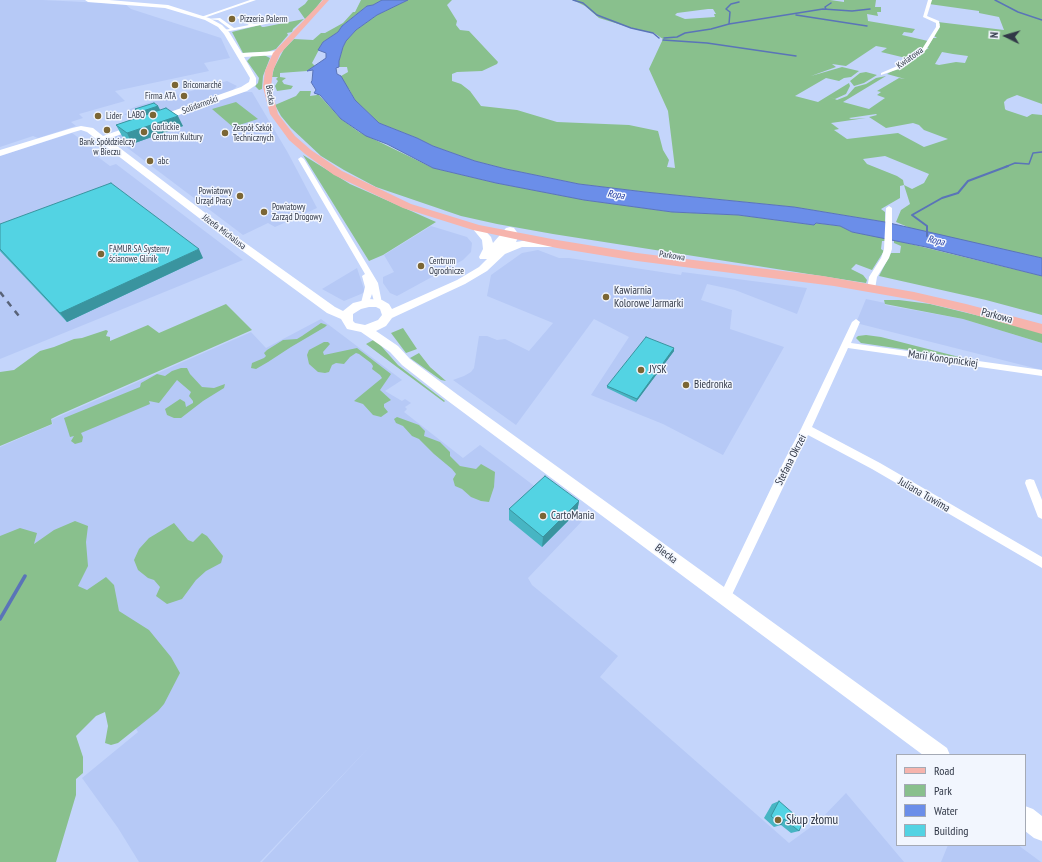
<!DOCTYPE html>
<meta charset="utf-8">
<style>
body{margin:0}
#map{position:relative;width:1042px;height:862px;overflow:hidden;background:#c4d5fb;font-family:"PT Sans Narrow",sans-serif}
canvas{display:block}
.legend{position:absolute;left:896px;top:754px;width:130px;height:92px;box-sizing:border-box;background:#f2f6fe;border:1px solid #a5aab5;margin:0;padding:5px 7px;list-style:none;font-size:12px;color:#313847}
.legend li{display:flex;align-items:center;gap:8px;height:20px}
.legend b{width:20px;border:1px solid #a5aab5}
.north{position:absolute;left:986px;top:16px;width:40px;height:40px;-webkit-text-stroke:3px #f2f6fe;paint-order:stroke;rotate:275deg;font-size:11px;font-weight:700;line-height:16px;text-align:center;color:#313847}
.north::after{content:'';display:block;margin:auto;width:14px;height:18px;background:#313847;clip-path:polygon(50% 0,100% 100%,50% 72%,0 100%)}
</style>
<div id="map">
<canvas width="1042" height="862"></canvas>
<ul class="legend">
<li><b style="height:5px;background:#f6b4ad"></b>Road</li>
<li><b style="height:11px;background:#89c08d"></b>Park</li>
<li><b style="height:11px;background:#6b8ee9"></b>Water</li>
<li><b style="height:11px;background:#53d3e3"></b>Building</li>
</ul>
<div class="north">N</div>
</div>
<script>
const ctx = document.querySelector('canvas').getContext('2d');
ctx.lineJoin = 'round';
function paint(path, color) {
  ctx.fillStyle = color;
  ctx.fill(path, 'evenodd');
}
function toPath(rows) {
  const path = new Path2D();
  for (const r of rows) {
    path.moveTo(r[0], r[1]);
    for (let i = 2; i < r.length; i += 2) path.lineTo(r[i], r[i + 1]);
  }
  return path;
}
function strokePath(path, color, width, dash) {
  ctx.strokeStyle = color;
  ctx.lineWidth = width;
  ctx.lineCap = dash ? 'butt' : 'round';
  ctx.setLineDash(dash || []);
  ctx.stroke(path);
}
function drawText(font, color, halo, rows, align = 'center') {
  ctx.font = font + ' "PT Sans Narrow",sans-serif';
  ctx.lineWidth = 3;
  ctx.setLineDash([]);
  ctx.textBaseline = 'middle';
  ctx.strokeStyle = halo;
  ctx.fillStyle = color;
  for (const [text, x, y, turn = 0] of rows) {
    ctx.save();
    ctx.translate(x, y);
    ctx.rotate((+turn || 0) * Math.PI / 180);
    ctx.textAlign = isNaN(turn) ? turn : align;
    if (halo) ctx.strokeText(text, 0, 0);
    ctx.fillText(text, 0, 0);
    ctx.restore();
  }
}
paint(toPath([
 [0,0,42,0,125,4,131,9,221,38,230,58,204,63,209,71,115,91,125,101,79,114,83,118,71,122,76,126,38,138,33,136,0,147],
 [227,81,237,86,231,92,138,124,124,114,130,112,128,110,137,106],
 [242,92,252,92,288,153,317,208,275,227,268,223,243,235,113,137],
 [72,133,102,155,98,157,110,166,116,164,243,260,0,359,0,156],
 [431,226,467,237,472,243,471,252,463,260,397,296,390,293,383,283,383,277,394,272,384,255],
 [538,250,559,258,569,258,681,275,682,272,807,288,797,314,735,290,707,284,701,300,732,310,730,329,784,347,723,455,663,424,591,395,629,337,594,319,516,425,453,380,464,376,471,372,474,368,479,336,487,336,497,340,505,339,529,351,553,323,487,296,491,275,522,253],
 [357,268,365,292,361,294,344,301,322,289],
 [866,299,885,303,885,305,963,319,1042,343,1042,370,856,323],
 [321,319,402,380,385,391,402,401,405,399,411,403,405,407,407,409,404,412,463,458,480,445,541,491,544,488,584,519,528,578,532,585,618,656,600,677,789,843,819,821,846,793,904,862,262,862,373,743,260,862,139,862,118,828,82,778,138,732,42,574,0,553,0,447,53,424,51,420,251,332,266,348],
 [948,845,1018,845,1041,862,941,862]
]), '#b6c9f6');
paint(toPath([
 [308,0,322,0,312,13,305,19,298,9,305,4],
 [361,0,382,0,373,5,367,6,342,26,338,32,323,42,312,63,315,66,307,71,280,73,280,77,286,78,282,81,284,84,293,86,291,89,277,91,275,86,278,81,276,79,278,77,272,77,274,68,284,49,294,39,313,40,321,33,325,33,343,23,353,12,355,12],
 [408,0,452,0,447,5,457,21,456,25,460,30,469,31,498,62,497,64,482,71,457,72,452,74,452,81,461,84,470,91,481,106,517,110,557,122,629,125,658,131,663,150,669,160,667,167,675,168,668,111,649,69,663,39,654,33,638,30,599,18,585,6,573,0,830,0,844,2,844,0,876,0,875,7,881,7,881,12,877,12,878,16,867,14,868,21,915,29,912,33,904,32,902,35,928,41,923,50,910,59,881,52,887,48,876,46,846,66,832,64,836,67,811,76,842,67,859,71,851,77,844,78,839,81,826,78,795,96,818,102,849,83,850,86,846,94,835,99,828,96,837,100,847,96,855,87,866,84,876,78,886,76,843,102,869,109,885,98,877,95,881,92,877,91,899,78,905,79,887,74,917,57,926,49,929,49,927,48,933,38,937,38,934,36,940,24,938,22,1004,30,999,17,979,13,979,11,929,4,932,0,1042,0,1042,104,1017,95,1007,99,1004,102,1005,109,1006,110,1027,117,1032,114,1042,115,1042,258,915,230,896,222,901,210,910,204,904,185,900,186,900,198,881,209,885,212,885,222,794,207,645,192,579,184,506,169,475,161,433,146,417,138,379,123,355,100,349,89,346,87,341,76,348,72,347,67,339,67,339,61,343,47,346,41,356,30,377,15],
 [708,9,713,9,716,14,714,14,715,17,685,19,675,15,677,13],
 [942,52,953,54,968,56,965,63,956,62,939,65,935,64],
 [876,114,877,115,869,117,886,128,913,123,919,125,924,130,948,139,924,147,898,133,847,139,834,130,839,129,831,123,866,118,851,119,849,118],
 [885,156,929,174,924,183,912,189,904,185,903,180,897,176,867,164,863,159],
 [304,19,293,29,292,32,287,33,288,35,276,49,267,52,243,53,232,32,260,25,262,27,264,27],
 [264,55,270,58,263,76,262,89,259,90,255,86,258,83,259,78,247,61,252,56],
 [866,72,877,75,864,83,854,86,850,81,860,73],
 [300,91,311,91,310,96,317,95,317,93,341,119,359,132,433,168,496,183,585,200,672,212,738,215,814,225,815,223,840,226,852,232,885,238,885,241,882,241,881,249,884,251,872,270,856,264,851,269,863,275,867,280,866,283,553,234,497,224,461,216,376,187,344,170,321,156,291,128,281,116,275,105,296,96],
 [236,102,258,119,233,127,212,109],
 [303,155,350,184,436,222,383,255,369,261],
 [894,240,1042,276,1042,315,986,300,879,276,891,253,900,253,901,246,894,243],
 [884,300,899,300,930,304,988,318,1042,333,1042,343,963,319,885,304],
 [226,304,252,330,59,415,51,419,52,424,0,446,0,372,14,370,40,351,54,347,74,339,82,338,106,330,108,331,106,336,110,337,110,341,148,325,159,333],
 [321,323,327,325,325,327,291,347,268,362,256,369,251,368,252,363,264,358,266,356,264,353,267,350,283,340,297,339,302,336],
 [403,328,417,349,406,353,391,333],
 [866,335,881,337,963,358,868,344,861,343,856,338,858,336],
 [375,339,398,365,445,401,444,402,366,344],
 [324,342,328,342,330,344,323,352,324,355,357,348,391,374,380,390,391,400,384,404,384,407,388,412,381,417,373,415,363,404,354,401,382,378,380,375,372,369,373,366,371,363,359,354,356,353,350,357,344,364,336,363,332,365,329,372,325,373,318,372,309,364,307,355,309,350],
 [419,353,430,367,446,381,441,380,410,358],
 [181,368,187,368,190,374,202,387,214,388,225,384,224,388,203,401,181,418,174,418,167,415,165,409,180,399,185,402,186,407,193,403,193,401,189,396,191,392,177,380,159,403,149,401,150,404,81,433,83,437,82,442,75,444,71,441,74,436,70,437,64,418,140,387,141,383,157,374,165,376,172,371],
 [397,417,419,425,425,431,424,436,440,442,450,452,450,456,460,466,476,469,481,464,495,472,494,487,489,502,481,501,471,497,462,489,455,486,453,479,456,474,452,469,434,454,419,439,412,436,403,426,396,423,394,419],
 [75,521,88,526,86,542,88,566,78,586,87,590,106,577,114,585,119,611,149,630,171,657,180,673,164,704,158,711,118,743,111,745,105,743,108,726,105,712,96,716,76,736,83,757,83,773,76,779,76,795,56,862,0,862,0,536,20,528,37,533,34,544,54,530],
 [174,523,188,540,193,542,202,533,207,536,223,556,221,563,206,571,196,580,182,599,167,604,156,596,160,587,154,580,148,578,138,570,134,560,139,549,149,538]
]), '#89c08d');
const water = toPath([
 [382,0,408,0,377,15,356,30,346,41,343,47,339,61,339,67,336,68,337,74,341,76,355,100,379,123,417,138,433,146,475,161,506,169,579,184,645,192,794,207,885,222,1042,258,1042,276,926,247,852,232,840,226,816,223,814,225,738,215,672,212,584,200,496,183,433,168,387,144,366,136,341,119,320,95,314,93,316,90,311,82,312,81,313,70,307,71,326,58,326,53,318,50,323,42,338,32,342,26,367,6,373,5,382,0]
]);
paint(water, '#6b8ee9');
strokePath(water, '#5a74b8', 1);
strokePath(toPath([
 [573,0,583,3,597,15,631,28,653,33,659,38],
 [995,0,1018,12,1042,20],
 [826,9,825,7,831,3],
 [796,15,867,26],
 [729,24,730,12,726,9,731,4,739,2],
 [664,38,677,37,685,33,711,29,729,24,823,9,852,11,870,9],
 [663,40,707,43,796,56],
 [1005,167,1015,163,1029,164,1033,153,1042,152]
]), '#5a74b8', 1.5);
strokePath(toPath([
 [927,236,927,226,912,215,942,198,958,193,968,181,1008,166]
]), '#5a74b8', 2);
strokePath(toPath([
 [0,619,25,576]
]), '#5a74b8', 3.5);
paint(toPath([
 [250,0,256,0,204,18,201,17,250,0],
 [928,0,932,0,927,16,939,21,940,27,926,50,899,69,881,75,881,73,895,67,922,49,936,27,936,23,923,17,928,0],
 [238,16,254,24,284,19,286,20,225,32,223,30,230,29,218,20,206,19,220,18,234,28,249,25,237,18,238,16],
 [301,157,304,159,378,283,382,303,381,305,375,305,372,294,368,305,362,305,361,303,365,287,362,276,365,274,298,159,301,157],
 [889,206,892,208,892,249,889,258,877,277,875,289,871,291,867,289,869,277,881,258,884,249,886,208,889,206],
 [856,319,860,322,851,343,1042,370,1042,376,848,348,812,427,880,463,1042,557,1042,568,872,469,808,435,729,601,725,603,721,601,719,597,721,593,785,459,801,429,852,322,856,319],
 [1030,479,1034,480,1042,500,1042,519,1038,517,1025,483,1026,480,1030,479]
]), '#fff');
paint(toPath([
 [85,0,109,0,168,5,209,18,222,25,229,32,242,53,277,51,280,53,277,55,244,57,256,78,256,85,247,91,159,122,153,122,153,118,241,87,249,82,250,78,224,34,218,27,205,20,165,8,88,2,85,0],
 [134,125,137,125,141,127,108,139,237,237,335,307,343,311,353,303,369,299,382,300,389,304,392,309,457,280,479,267,487,259,480,259,479,257,483,249,482,240,472,228,473,226,481,226,491,237,493,243,506,228,510,227,514,228,519,235,516,242,522,241,559,242,560,244,555,247,522,247,505,254,487,271,465,284,392,318,386,326,376,331,398,346,410,359,458,395,947,748,950,755,923,755,448,401,402,365,390,352,361,332,347,329,341,319,327,313,229,241,87,132,81,130,74,132,0,156,0,150,72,128,81,126,93,128,103,136,134,125],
 [369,307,376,307,380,309,382,315,378,320,365,325,355,323,353,321,353,314,361,309,369,307],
 [1025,806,1033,809,1042,816,1042,841,1034,838,1025,831,1025,806]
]), '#fff');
paint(toPath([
 [323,0,329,0,280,54,273,71,271,87,278,114,295,136,311,150,342,171,411,204,479,225,557,240,637,253,823,276,914,292,966,304,1042,324,1042,334,965,312,914,300,834,286,637,261,557,248,473,230,403,208,334,175,305,154,289,140,270,114,263,87,265,71,273,53,323,0]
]), '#f6b4ad');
strokePath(toPath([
 [0,292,22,320]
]), '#596378', 2.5, [6, 6]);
paint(toPath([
 [158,106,160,110,183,126,132,144,122,136,116,125,140,117,135,109],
 [0,224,203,258,67,322,0,251],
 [674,348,674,351,636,402,607,388,607,386],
 [579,501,577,512,542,547,509,520,509,509],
 [779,801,799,831,791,833,781,825,774,827,764,818,772,804]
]), '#47b5c3');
paint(toPath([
 [158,106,162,114,144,120,140,112],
 [178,116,183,126,132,144,127,133],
 [199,249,203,258,67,322,60,313],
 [674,348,674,351,636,402,637,399],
 [579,501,577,512,542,547,543,537]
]), '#3a949f');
const building = toPath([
 [154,103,158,106,140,112,135,109,154,103],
 [166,108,178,116,127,133,116,125,166,108],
 [111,183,199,249,60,313,0,249,0,224,111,183],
 [646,337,674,348,637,399,607,386,646,337],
 [545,476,579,501,543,537,509,509,545,476],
 [779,801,803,822,799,831,784,819,781,825,771,816,779,801]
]);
paint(building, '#53d3e3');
strokePath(building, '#3a949f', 1);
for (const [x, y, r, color] of [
 [232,19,4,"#7b6635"],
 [175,85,4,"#7b6635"],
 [184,96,4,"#7b6635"],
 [153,115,4,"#7b6635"],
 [98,116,4,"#7b6635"],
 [107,130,4,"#7b6635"],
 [144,132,4,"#7b6635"],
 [225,133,4,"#7b6635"],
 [150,161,4,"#7b6635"],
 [240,196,4,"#7b6635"],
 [264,212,4,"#7b6635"],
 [101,254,4,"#7b6635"],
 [421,266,4,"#7b6635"],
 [606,297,4,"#7b6635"],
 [641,370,4,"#7b6635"],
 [686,385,4,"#7b6635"],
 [543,516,4,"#7b6635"],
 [778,820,4,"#7b6635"]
]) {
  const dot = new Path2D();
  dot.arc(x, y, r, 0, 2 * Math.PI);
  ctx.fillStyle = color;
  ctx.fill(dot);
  strokePath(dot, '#f2f6fe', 1.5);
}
drawText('9px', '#313847', '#f2f6fe', [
 ["Pizzeria Palerm",240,19],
 ["Bricomarché",183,85],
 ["Firma ATA",176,96,"right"],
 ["LABO",145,115,"right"],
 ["Lider",106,116],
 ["Gorlickie",152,127],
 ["Centrum Kultury",152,137],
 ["Zespół Szkół",233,128],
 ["Technicznych",233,138],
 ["Bank Spółdzielczy",107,142,"center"],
 ["w Bieczu",107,152,"center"],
 ["abc",158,161],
 ["Powiatowy",232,191,"right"],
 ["Urząd Pracy",232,201,"right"],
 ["Powiatowy",272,207],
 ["Zarząd Drogowy",272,217],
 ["FAMUR SA Systemy",109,249],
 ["ścianowe Glinik",109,259],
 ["Centrum",429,261],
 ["Ogrodnicze",429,271]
], 'left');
drawText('9px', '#313847', '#f2f6fe', [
 ["Kwiatowa",910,58,-36],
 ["Biecka",270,95,81],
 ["Solidarności",200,105,-20],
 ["Józefa Michalusa",224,232,37],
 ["Parkowa",672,256,9]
]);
drawText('italic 10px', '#1d38a0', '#f2f6fe', [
 ["Ropa",616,195,9],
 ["Ropa",936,241,13]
]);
drawText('11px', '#313847', '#f2f6fe', [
 ["Kawiarnia",614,291],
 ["Kolorowe Jarmarki",614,304],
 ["JYSK",649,370],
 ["Biedronka",694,385],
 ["CartoMania",551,516]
], 'left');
drawText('11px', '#313847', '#f2f6fe', [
 ["Parkowa",997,316,15],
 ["Marii Konopnickiej",943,359,8],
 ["Stefana Okrzei",791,460,-63],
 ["Juliana Tuwima",924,495,30],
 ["Biecka",666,554,36]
]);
drawText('13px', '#313847', '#f2f6fe', [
 ["Skup złomu",786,820]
], 'left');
</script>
